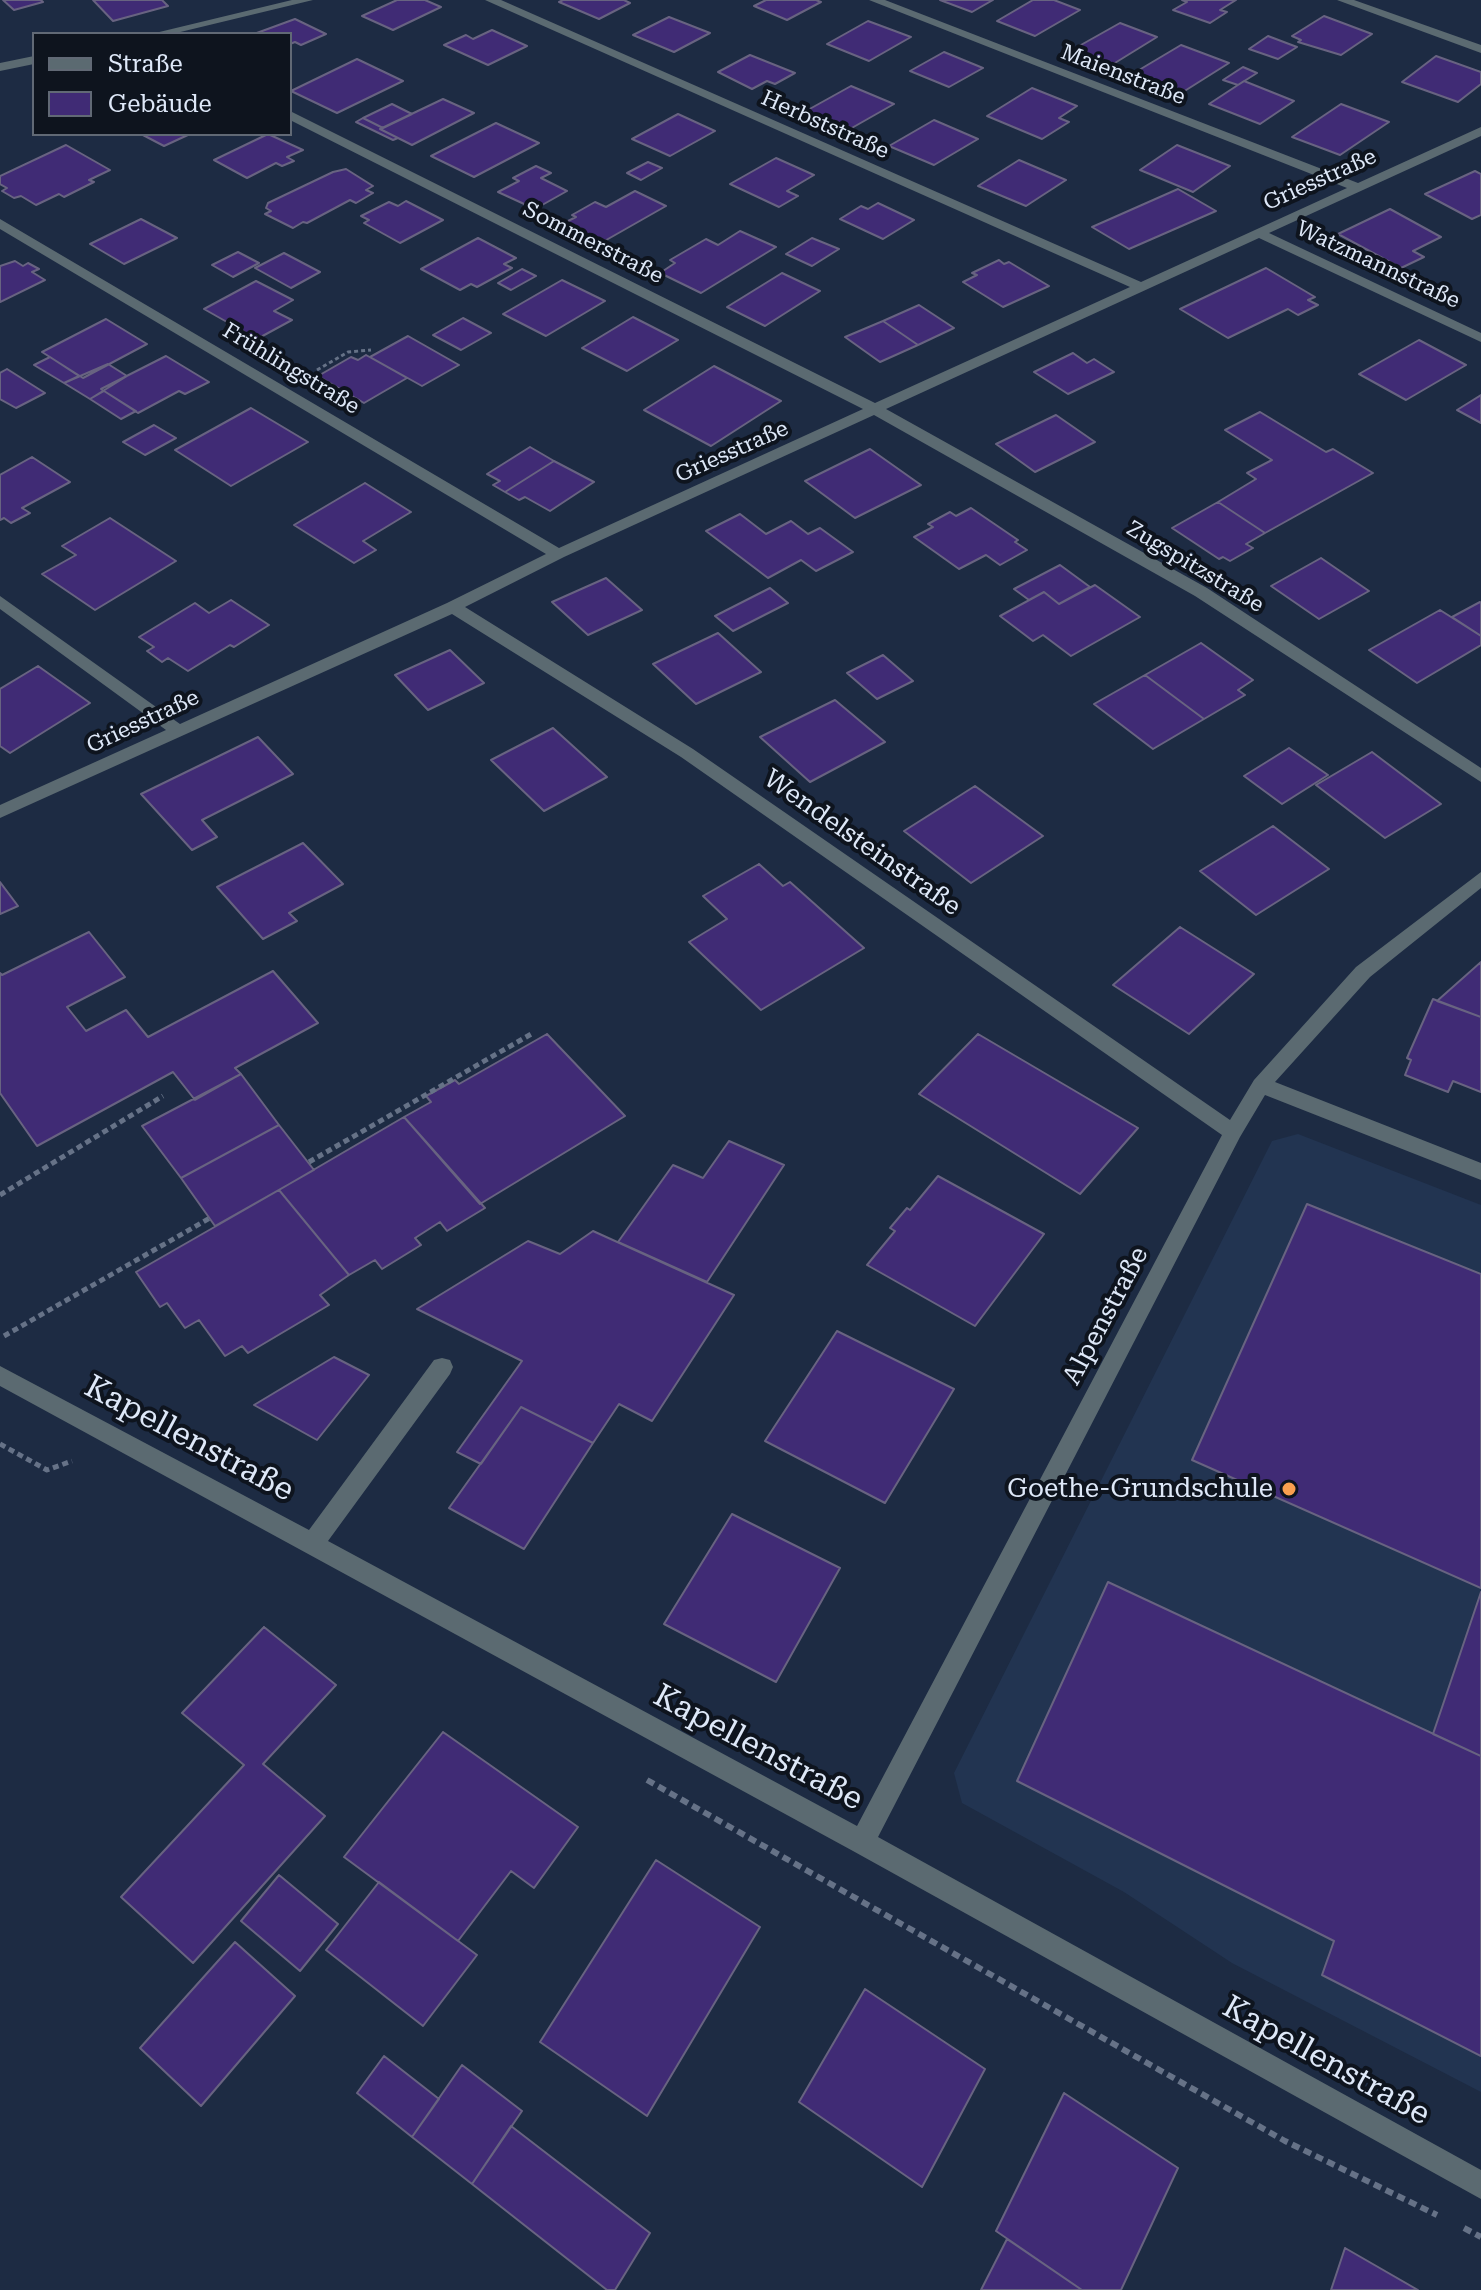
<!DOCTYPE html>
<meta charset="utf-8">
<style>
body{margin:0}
#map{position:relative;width:1481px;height:2290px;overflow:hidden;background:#1d2b43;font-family:"Roboto Serif",serif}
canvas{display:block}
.legend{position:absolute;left:32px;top:32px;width:260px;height:104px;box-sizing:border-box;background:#0e141e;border:2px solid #616975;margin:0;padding:10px 14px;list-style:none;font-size:24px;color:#dee8f8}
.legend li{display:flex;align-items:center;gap:16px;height:40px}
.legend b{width:40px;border:2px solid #616975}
</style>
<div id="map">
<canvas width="1481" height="2290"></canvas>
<ul class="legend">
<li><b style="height:10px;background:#5b6a71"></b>Straße</li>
<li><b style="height:22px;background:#402b75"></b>Gebäude</li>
</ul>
</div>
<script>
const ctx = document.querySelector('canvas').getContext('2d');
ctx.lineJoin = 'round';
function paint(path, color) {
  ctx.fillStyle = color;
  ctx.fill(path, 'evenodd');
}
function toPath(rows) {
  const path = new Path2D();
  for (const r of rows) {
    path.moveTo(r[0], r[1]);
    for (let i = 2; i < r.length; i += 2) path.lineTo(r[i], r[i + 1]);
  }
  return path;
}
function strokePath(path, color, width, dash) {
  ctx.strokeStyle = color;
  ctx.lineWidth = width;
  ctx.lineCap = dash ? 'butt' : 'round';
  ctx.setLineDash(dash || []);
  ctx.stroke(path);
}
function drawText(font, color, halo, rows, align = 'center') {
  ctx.font = font + ' "Roboto Serif",serif';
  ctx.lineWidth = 8;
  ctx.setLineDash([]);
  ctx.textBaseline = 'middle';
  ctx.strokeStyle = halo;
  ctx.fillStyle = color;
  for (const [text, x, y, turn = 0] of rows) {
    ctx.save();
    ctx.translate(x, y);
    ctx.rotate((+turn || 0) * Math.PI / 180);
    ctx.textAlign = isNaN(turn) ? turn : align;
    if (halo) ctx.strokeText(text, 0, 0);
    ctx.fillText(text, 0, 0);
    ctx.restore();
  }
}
paint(toPath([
 [1298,1134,1481,1205,1481,2092,1232,1963,1124,1892,962,1803,954,1773,1272,1141]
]), '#223451');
const building = toPath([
 [3,0,41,0,43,2,14,10,3,0],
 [93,0,162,0,168,6,113,21,93,0],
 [397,0,425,0,441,7,393,30,362,16,397,0],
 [563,0,624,0,630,3,599,19,559,2,563,0],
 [766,0,816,0,821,2,787,20,754,6,766,0],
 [940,0,993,0,972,12,940,0],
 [1033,0,1054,0,1080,10,1035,36,997,21,1033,0],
 [1182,0,1236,0,1220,10,1227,12,1210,23,1173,10,1187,2,1182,0],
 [1324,16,1372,34,1341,55,1298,42,1301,40,1292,36,1324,16],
 [669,17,710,33,674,52,633,35,669,17],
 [295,19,326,34,301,45,295,42,290,44,290,34,254,34,295,19],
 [868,21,911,37,869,61,827,44,868,21],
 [1120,23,1157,37,1110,66,1072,50,1120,23],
 [492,30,527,46,488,65,444,45,466,35,473,39,492,30],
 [1268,36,1297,47,1278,59,1249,49,1268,36],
 [1181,45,1229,63,1183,92,1134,73,1181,45],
 [944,52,983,68,949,87,910,71,944,52],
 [750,55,795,73,775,84,767,81,752,89,718,72,750,55],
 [1436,56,1481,72,1481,84,1458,102,1402,82,1436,56],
 [357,59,403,81,337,113,291,91,357,59],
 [1243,67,1257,73,1238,85,1223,80,1243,67],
 [1244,81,1294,101,1260,124,1209,104,1244,81],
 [851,86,894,104,850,129,806,111,851,86],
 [1032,88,1077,106,1059,118,1069,122,1042,139,987,116,1032,88],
 [443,99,474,113,412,145,380,129,443,99],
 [392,104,412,114,383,128,363,118,392,104],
 [1341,104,1389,122,1340,155,1292,137,1341,104],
 [678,114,715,131,670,156,632,139,678,114],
 [363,118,383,128,380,129,398,138,393,140,356,122,363,118],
 [934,120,978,139,934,165,889,146,934,120],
 [496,123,539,143,474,177,431,156,496,123],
 [141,134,190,134,164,146,141,134],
 [268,134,303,150,287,157,294,161,282,166,276,163,247,178,214,160,268,134],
 [66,145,110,170,89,180,94,182,64,197,59,194,36,205,21,196,14,198,2,191,7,188,0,184,0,176,66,145],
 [1177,145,1230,166,1193,192,1140,170,1177,145],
 [776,158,814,175,787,191,798,196,779,207,730,184,776,158],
 [1019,160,1066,180,1026,206,978,186,1019,160],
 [648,162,662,168,641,180,627,173,648,162],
 [536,166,551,173,541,178,567,191,535,209,498,192,519,181,513,178,536,166],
 [346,169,373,186,366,190,373,193,356,203,350,200,307,223,303,222,293,228,265,214,271,211,266,208,268,203,333,172,346,169],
 [1475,171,1481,174,1481,215,1472,219,1425,194,1475,171],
 [1178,189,1216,211,1129,249,1092,227,1178,189],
 [635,191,666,206,601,243,562,224,576,217,572,215,595,202,606,207,635,191],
 [406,201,443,220,400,243,364,223,369,220,361,216,389,202,398,206,406,201],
 [878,203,914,220,883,239,840,219,861,206,868,209,878,203],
 [1390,209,1441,237,1413,251,1424,257,1401,268,1338,234,1390,209],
 [141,219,177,238,124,264,90,244,141,219],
 [740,231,776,247,701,293,660,273,675,263,670,260,706,239,718,245,740,231],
 [478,238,516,258,504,264,512,268,477,287,471,284,460,290,421,269,478,238],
 [812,238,839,249,812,266,786,254,812,238],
 [238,252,259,263,233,277,212,265,238,252],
 [284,253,320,272,291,288,255,268,284,253],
 [999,260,1004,264,1009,262,1049,286,1003,307,963,282,977,275,972,273,999,260],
 [15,261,23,266,28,263,39,269,32,272,45,280,0,302,0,266,15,261],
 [1266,268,1315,297,1308,300,1318,305,1298,315,1288,309,1228,338,1180,309,1266,268],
 [522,269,536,276,511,290,498,283,522,269],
 [782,273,820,291,765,326,727,307,782,273],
 [562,280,605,301,546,336,503,314,562,280],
 [256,281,293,300,274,311,292,320,257,339,204,309,256,281],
 [919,305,954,328,918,345,883,321,919,305],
 [633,317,678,340,627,371,582,348,633,317],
 [463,318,491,333,461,350,433,335,463,318],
 [106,319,147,344,83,378,42,352,106,319],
 [883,321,918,345,880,362,845,337,883,321],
 [408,336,459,365,422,386,370,357,408,336],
 [1419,340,1466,365,1406,400,1359,374,1419,340],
 [1073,353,1087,363,1094,359,1114,372,1068,394,1034,372,1073,353],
 [366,355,407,378,364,403,318,376,351,357,358,360,366,355],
 [166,356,209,382,185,394,179,391,138,413,101,389,166,356],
 [50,357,79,376,64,383,34,365,50,357],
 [108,364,127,376,90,399,64,383,108,364],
 [714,366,781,401,711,446,644,410,714,366],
 [7,369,45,393,16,408,0,399,0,373,7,369],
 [104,391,136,411,121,419,90,399,104,391],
 [1481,395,1481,423,1457,410,1481,395],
 [251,408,308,442,231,486,175,450,251,408],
 [1260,412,1326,452,1333,449,1373,473,1265,533,1218,502,1256,479,1247,473,1272,460,1225,430,1260,412],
 [1056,415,1095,442,1035,472,996,444,1056,415],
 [154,425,176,438,145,455,123,442,154,425],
 [530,447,554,461,505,492,493,485,500,481,487,474,530,447],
 [870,449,921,485,855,518,805,481,870,449],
 [32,457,70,482,22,508,30,513,11,523,4,518,0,520,0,475,32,457],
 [554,461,594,482,550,511,525,497,519,500,505,492,554,461],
 [365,483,411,512,363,541,376,550,354,563,294,525,365,483],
 [1218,502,1265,533,1246,544,1253,548,1230,561,1223,557,1219,559,1172,528,1218,502],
 [971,508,1018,540,1015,542,1027,550,1000,565,986,555,959,569,914,537,933,527,928,524,950,512,956,516,971,508],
 [740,514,766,534,791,521,808,534,820,528,853,552,816,571,801,560,768,578,706,531,740,514],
 [110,518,176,561,95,610,42,574,76,555,62,546,110,518],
 [1321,558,1369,591,1319,619,1271,586,1321,558],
 [1060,565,1090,587,1059,604,1044,592,1029,600,1014,589,1060,565],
 [606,578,642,610,588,635,552,602,606,578],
 [1095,585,1140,617,1071,656,1043,635,1033,641,1000,616,1044,592,1059,604,1095,585],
 [770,588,788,603,733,631,715,616,770,588],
 [231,600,269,625,234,647,230,645,188,671,168,658,162,662,147,651,154,647,139,637,195,603,209,613,231,600],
 [1480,602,1481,603,1481,636,1452,617,1480,602],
 [1440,610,1481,636,1481,645,1417,683,1369,650,1440,610],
 [718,633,761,672,696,704,653,664,718,633],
 [1201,643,1253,680,1238,690,1245,695,1204,719,1145,675,1201,643],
 [450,650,484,683,428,710,395,675,450,650],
 [883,655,913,681,877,699,847,673,883,655],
 [38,666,90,703,10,753,0,746,0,689,38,666],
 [1145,675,1204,719,1153,749,1094,704,1145,675],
 [835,700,885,742,810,782,760,737,835,700],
 [553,728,607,777,544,811,491,760,553,728],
 [258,737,293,774,202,820,217,837,192,850,141,794,258,737],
 [1289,748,1328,775,1282,804,1244,776,1289,748],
 [1372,752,1441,804,1385,838,1316,785,1372,752],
 [975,786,1043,836,971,883,904,831,975,786],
 [1273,826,1329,869,1256,915,1200,871,1273,826],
 [303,843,343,884,289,913,297,921,263,939,217,887,303,843],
 [759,864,783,886,790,882,864,948,761,1010,689,942,727,919,703,896,759,864],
 [0,882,18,906,0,914,0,882],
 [1180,927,1254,974,1189,1034,1113,985,1180,927],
 [89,932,125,977,67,1007,86,1031,126,1010,148,1037,273,971,318,1023,235,1068,241,1074,195,1100,173,1072,37,1146,0,1093,0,973,2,975,89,932],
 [1481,962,1481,1017,1437,1001,1481,962],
 [1433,999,1481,1017,1481,1092,1453,1081,1448,1092,1405,1075,1411,1060,1407,1058,1433,999],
 [547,1034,625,1116,480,1204,404,1117,431,1102,426,1096,455,1080,459,1084,547,1034],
 [978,1034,1138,1128,1080,1194,919,1094,978,1034],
 [241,1074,279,1125,181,1178,142,1126,241,1074],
 [404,1117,485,1208,447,1231,440,1222,415,1238,421,1245,382,1269,375,1260,349,1275,279,1190,404,1117],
 [279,1125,314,1170,215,1226,181,1178,279,1125],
 [729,1141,784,1165,707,1282,618,1242,673,1165,703,1178,729,1141],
 [938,1176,1044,1234,975,1326,867,1265,895,1231,890,1228,907,1208,910,1210,938,1176],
 [279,1190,349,1275,320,1295,329,1305,248,1353,242,1346,225,1356,199,1320,185,1328,167,1303,160,1307,136,1272,279,1190],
 [1307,1204,1481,1274,1481,1588,1192,1460,1307,1204],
 [593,1231,734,1295,652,1421,619,1404,593,1443,521,1407,481,1464,457,1452,522,1361,417,1309,528,1241,560,1254,593,1231],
 [837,1331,954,1389,885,1503,765,1441,837,1331],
 [334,1357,369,1375,317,1440,254,1405,334,1357],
 [521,1407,593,1443,524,1549,449,1508,521,1407],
 [732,1514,840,1568,776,1682,664,1624,732,1514],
 [1108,1582,1481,1756,1481,2056,1322,1975,1334,1941,1017,1781,1108,1582],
 [1481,1592,1481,1756,1433,1734,1481,1592],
 [264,1627,336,1685,263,1764,325,1816,193,1963,121,1897,244,1765,182,1713,264,1627],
 [443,1732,578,1827,534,1888,511,1871,458,1941,344,1857,443,1732],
 [656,1860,760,1927,647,2116,540,2042,656,1860],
 [279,1875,338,1924,300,1971,241,1921,279,1875],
 [379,1882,477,1955,423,2026,326,1950,379,1882],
 [235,1942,295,1996,201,2106,140,2048,235,1942],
 [865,1989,985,2069,922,2187,799,2102,865,1989],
 [384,2056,439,2099,412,2137,357,2093,384,2056],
 [462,2065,522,2111,472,2184,412,2137,462,2065],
 [1064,2093,1178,2168,1121,2290,1082,2290,996,2231,1064,2093],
 [511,2126,650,2233,615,2290,607,2290,472,2184,511,2126],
 [1007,2239,1082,2290,981,2290,1007,2239],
 [1345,2248,1418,2290,1331,2290,1345,2248]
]);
paint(building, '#402b75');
strokePath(building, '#686381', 2);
strokePath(toPath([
 [317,370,348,352,371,350]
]), '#667287', 3, [4, 3]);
strokePath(toPath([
 [309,1162,533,1033],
 [0,1195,163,1096],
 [4,1336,210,1218],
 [0,1444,47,1470,72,1461]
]), '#667287', 5, [6, 4]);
strokePath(toPath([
 [647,1780,1285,2141,1437,2215],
 [1464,2228,1481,2237]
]), '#667287', 6, [8, 5]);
paint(toPath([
 [292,0,313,0,172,34,151,34,292,0],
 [485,0,501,0,1141,282,1347,188,869,0,885,0,1358,183,1481,127,1481,136,1269,233,1481,333,1481,342,1259,238,886,409,1207,588,1481,768,1481,782,1195,596,874,415,564,557,465,607,693,749,1230,1120,1254,1080,1356,967,1481,872,1481,888,1370,977,1275,1082,1481,1163,1481,1180,1265,1095,1240,1137,878,1837,1481,2170,1481,2199,853,1851,0,1386,0,1366,309,1530,434,1360,442,1358,450,1360,453,1367,450,1374,328,1541,857,1826,1222,1135,681,757,452,614,0,818,0,805,166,730,0,609,0,596,180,724,447,603,546,554,0,229,0,219,559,548,863,409,290,120,290,111,875,403,1130,287,485,0],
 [1337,0,1354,0,1481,45,1481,53,1337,0],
 [34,56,34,64,0,71,0,63,34,56]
]), '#5b6a71');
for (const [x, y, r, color] of [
 [1289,1489,8,"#fa9f4f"]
]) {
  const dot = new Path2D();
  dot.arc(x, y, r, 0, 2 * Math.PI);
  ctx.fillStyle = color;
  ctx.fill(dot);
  strokePath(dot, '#0e141e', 3);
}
drawText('22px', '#dee8f8', '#0e141e', [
 ["Maienstraße",1123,75,21],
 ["Herbststraße",825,125,24],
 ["Griesstraße",1320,180,-24],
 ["Sommerstraße",593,243,27],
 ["Watzmannstraße",1378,265,25],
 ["Frühlingstraße",291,369,31],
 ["Griesstraße",732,452,-24],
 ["Zugspitzstraße",1195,567,31],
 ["Griesstraße",143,722,-25]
]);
drawText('26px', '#dee8f8', '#0e141e', [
 ["Wendelsteinstraße",862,843,35],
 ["Alpenstraße",1106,1316,-62]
]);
drawText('26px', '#dee8f8', '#0e141e', [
 ["Goethe-Grundschule",1273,1489]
], 'right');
drawText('32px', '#dee8f8', '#0e141e', [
 ["Kapellenstraße",189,1439,28],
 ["Kapellenstraße",758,1748,28],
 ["Kapellenstraße",1326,2061,29]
]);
</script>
